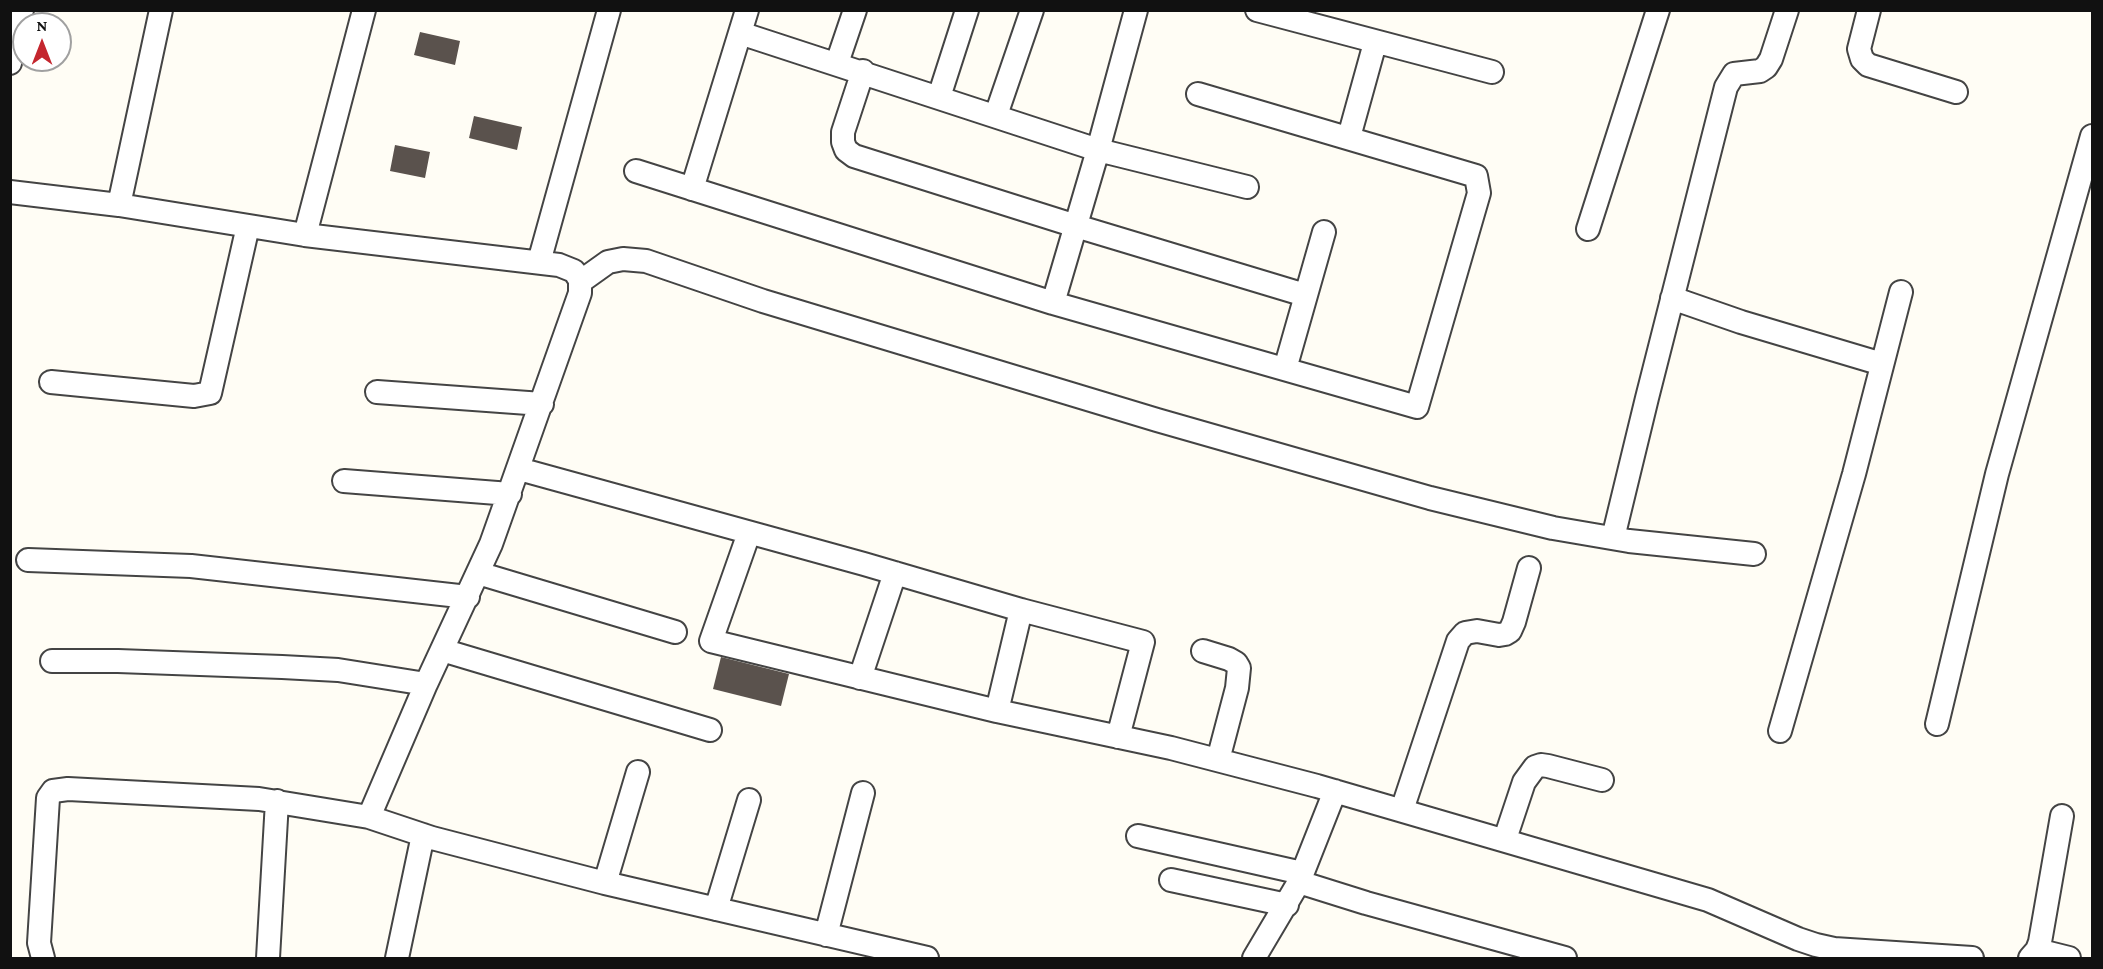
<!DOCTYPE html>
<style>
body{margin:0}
#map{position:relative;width:2103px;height:969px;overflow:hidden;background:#fffdf5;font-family:"Crimson Pro",serif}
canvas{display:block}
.frame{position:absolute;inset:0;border:12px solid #111;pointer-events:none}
.north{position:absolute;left:12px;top:12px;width:60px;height:60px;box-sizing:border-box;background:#fff;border:2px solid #a0a0a0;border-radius:50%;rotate:0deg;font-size:16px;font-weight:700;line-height:24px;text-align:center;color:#111}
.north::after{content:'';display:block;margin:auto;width:21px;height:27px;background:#c4262e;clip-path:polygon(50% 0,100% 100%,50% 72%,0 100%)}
</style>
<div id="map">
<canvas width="2103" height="969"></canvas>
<div class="frame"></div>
<div class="north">N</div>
</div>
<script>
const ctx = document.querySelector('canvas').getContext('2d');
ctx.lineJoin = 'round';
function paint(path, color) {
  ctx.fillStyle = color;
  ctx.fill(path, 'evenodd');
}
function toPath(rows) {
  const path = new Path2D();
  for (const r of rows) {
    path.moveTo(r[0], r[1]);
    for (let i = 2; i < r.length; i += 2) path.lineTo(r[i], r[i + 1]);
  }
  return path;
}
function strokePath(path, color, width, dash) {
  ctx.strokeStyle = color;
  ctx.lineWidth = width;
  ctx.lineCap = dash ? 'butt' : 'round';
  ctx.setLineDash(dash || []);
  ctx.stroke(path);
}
paint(toPath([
 [420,32,460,41,455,65,414,55],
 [474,116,522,127,517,150,469,138],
 [395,145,430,152,425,178,390,171],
 [721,657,789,674,781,706,713,689]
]), '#5a524d');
const minor = toPath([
 [1257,10,1492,72],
 [1869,10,1859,49,1862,59,1868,65,1956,92],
 [740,33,1098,150,1247,187],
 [10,63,22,10],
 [837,63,855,10],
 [863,71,843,132,843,142,846,150,854,156,1076,226,1305,295],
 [939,97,967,10],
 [996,115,1032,10],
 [1349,137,1375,43],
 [636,171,1053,303,1417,407,1479,193,1476,176,1198,94],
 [692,189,747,10],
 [10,192,119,205,305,235,559,265,574,271,580,280,580,293,491,544,426,684,369,817],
 [119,205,161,10],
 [1588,229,1658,10],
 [305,235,364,10],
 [539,262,609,10],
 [580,282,608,262,623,259,646,261,763,301,1157,420,1430,498,1553,528,1629,541,1754,554],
 [1672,298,1741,322,1882,364],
 [1053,303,1098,150,1136,10],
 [1285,369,1324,232],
 [51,382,194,396,210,393,248,226],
 [377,392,542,404],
 [519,469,864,564,1021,610,1143,642,1118,737],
 [344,481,510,494],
 [749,533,711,641,997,711,1171,748,1317,786,1708,900,1798,939,1816,945,1834,949,1972,958],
 [1613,538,1647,398,1726,87,1734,74,1760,71,1766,67,1771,59,1787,10],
 [28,560,191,566,468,597],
 [478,573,675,632],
 [442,650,710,730],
 [1203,651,1229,659,1236,663,1239,668,1237,688,1218,760],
 [52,661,118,661,282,667,338,670,426,684],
 [860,678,895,573],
 [997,711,1021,610],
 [1937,724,1997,474,2092,136],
 [1780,731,1854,474,1901,292],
 [1402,810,1458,641,1465,633,1477,631,1499,635,1505,634,1510,631,1514,622,1529,568],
 [1138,836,1302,873],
 [1505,839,1524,782,1535,767,1541,765,1548,766,1602,780],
 [1171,880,1287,905],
 [1299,882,1366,903,1565,958],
 [605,883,638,772],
 [716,909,749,800],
 [826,935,863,793],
 [2037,950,2069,958],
 [43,958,39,943,48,798,53,791,68,789,259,799,369,817,432,838,605,883,927,958],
 [268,958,277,801],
 [397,958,423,835],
 [1254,958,1299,882,1335,791],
 [2030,958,2037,950,2040,942,2062,816]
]);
strokePath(minor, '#444', 26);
strokePath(minor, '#fff', 22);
</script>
